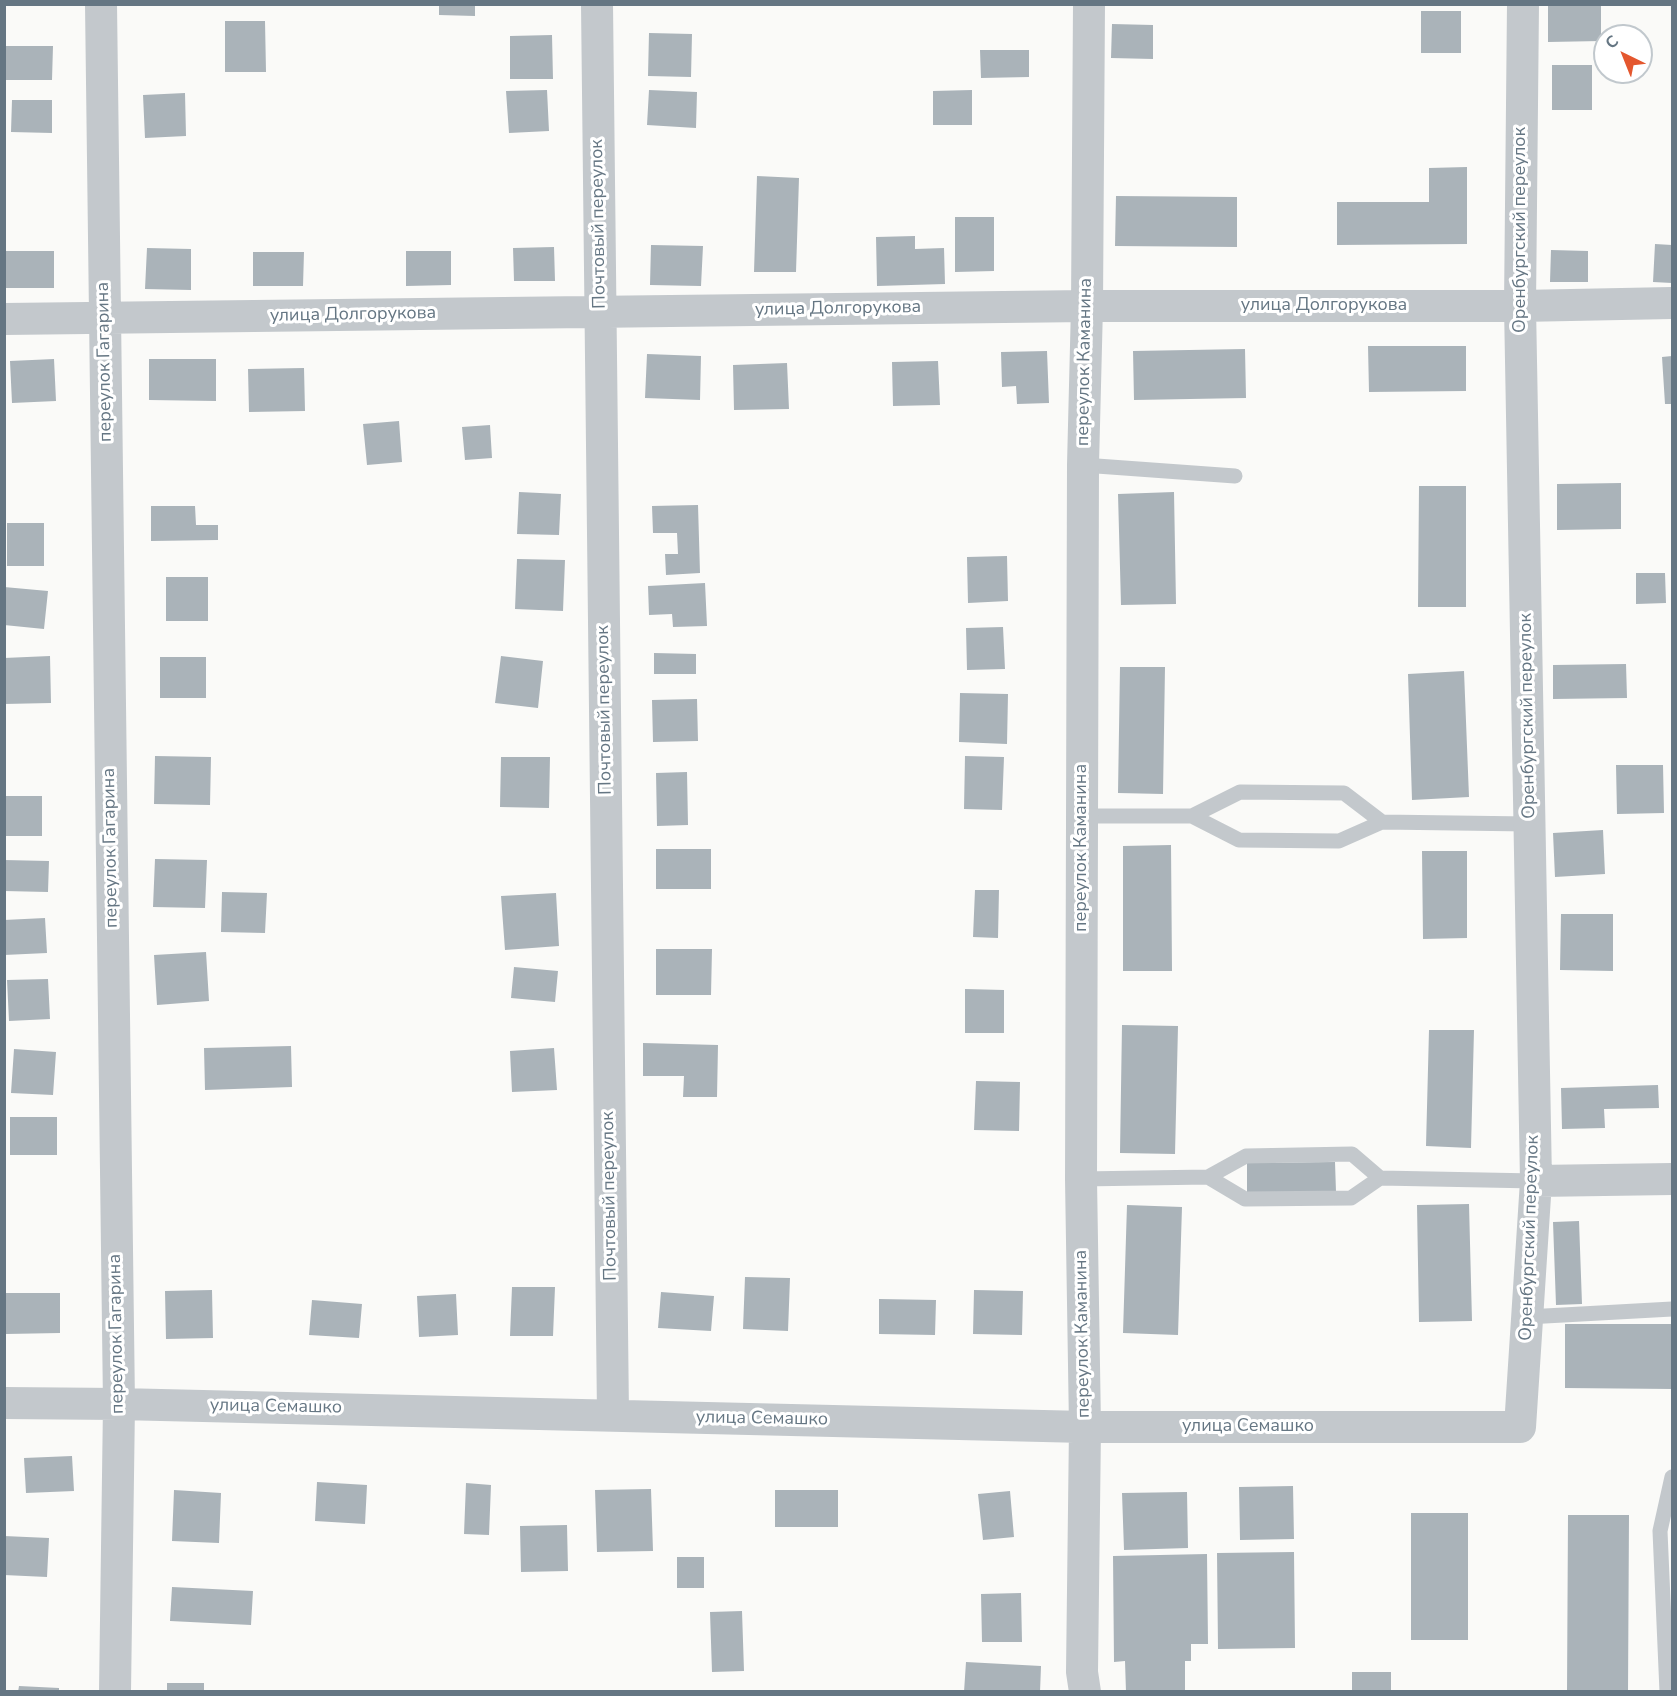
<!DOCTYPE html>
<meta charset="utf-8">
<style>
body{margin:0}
#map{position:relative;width:1677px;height:1696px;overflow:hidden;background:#fafaf8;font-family:"Nunito Sans",sans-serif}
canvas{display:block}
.frame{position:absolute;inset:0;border:6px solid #657683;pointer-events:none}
.north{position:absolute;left:1593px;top:24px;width:60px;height:60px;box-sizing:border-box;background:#fff;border:2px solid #c1c8cd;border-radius:50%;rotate:317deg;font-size:16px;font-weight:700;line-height:24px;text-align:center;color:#657683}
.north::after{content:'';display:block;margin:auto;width:21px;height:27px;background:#e4572e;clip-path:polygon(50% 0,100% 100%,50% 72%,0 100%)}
</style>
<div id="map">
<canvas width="1677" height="1696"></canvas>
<div class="frame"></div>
<div class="north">С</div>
</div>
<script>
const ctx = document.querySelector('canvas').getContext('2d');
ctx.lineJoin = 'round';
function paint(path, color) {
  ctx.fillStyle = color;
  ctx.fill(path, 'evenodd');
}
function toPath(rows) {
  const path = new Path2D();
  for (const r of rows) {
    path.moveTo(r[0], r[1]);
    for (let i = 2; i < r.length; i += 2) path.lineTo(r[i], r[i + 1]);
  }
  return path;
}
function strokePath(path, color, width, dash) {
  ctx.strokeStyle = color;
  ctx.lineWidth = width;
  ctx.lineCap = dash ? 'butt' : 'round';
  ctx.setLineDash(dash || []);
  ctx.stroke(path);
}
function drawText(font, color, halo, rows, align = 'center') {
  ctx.font = font + ' "Nunito Sans",sans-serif';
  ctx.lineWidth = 6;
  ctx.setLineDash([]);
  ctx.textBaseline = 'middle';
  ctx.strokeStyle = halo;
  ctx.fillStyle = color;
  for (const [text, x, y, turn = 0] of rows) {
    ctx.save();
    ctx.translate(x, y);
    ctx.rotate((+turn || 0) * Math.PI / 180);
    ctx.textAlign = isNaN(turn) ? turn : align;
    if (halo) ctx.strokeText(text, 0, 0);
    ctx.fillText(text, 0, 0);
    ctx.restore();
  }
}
paint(toPath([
 [439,4,475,4,475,16,439,15],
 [1548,4,1601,4,1601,41,1548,42],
 [1421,11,1461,11,1461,53,1421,53],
 [225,21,265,21,266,72,225,72],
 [1112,24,1153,25,1153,59,1111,58],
 [649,33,692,34,691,77,648,76],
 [552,35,553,79,510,79,510,36],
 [4,46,53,46,52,80,4,80],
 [980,50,1029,50,1029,77,981,78],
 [1552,65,1592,65,1592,110,1552,110],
 [547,90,549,131,509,133,506,91],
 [649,90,697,92,696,128,647,125],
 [972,90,972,125,933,125,933,91],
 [185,93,186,136,145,138,143,95],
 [12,100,52,100,52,133,11,132],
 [1467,167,1467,244,1337,245,1337,202,1429,202,1429,168],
 [757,176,799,178,796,272,754,272],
 [1116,196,1237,197,1237,247,1115,246],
 [955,217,994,217,994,271,955,272],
 [915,236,915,249,944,248,945,284,877,286,876,237],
 [1655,244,1672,245,1672,283,1653,282],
 [651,245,703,246,701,286,650,285],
 [554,247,555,281,514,281,513,248],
 [147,248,191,249,191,290,145,289],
 [1551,250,1588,251,1588,282,1550,282],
 [4,251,54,251,54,288,4,288],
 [406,251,451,251,451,285,406,286],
 [253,252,304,252,303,286,253,286],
 [1368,346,1466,346,1466,391,1369,392],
 [1245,349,1246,398,1134,400,1133,351],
 [1047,351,1049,403,1017,404,1016,386,1002,387,1001,352],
 [647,354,701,356,700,400,645,398],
 [1672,356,1672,404,1665,404,1662,357],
 [54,359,56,401,12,403,10,361],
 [149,359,216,359,216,401,149,400],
 [938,361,940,405,893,406,892,362],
 [787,363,789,409,734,410,733,365],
 [304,368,305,411,249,412,248,369],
 [399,421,402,462,367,465,363,424],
 [490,425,492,458,465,460,462,427],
 [1621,483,1621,529,1557,530,1557,484],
 [1419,486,1466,486,1466,607,1418,607],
 [519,492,561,494,559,535,517,534],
 [1174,492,1176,604,1121,605,1118,494],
 [698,505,700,573,666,575,665,554,678,554,677,533,653,533,652,506],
 [151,506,195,506,196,525,218,525,218,540,151,541],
 [7,523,44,523,44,566,7,566],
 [1007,556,1008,601,968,603,967,557],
 [517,559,565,560,563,611,515,609],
 [1636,573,1665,573,1666,603,1636,604],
 [166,577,208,577,208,621,166,621],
 [705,583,707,626,673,627,672,614,649,615,648,586],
 [4,587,48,591,44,629,4,625],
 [1003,627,1005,669,967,670,966,628],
 [654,653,696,654,696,674,654,674],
 [50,656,51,703,4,704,4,658],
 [501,656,543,661,538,708,495,703],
 [160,657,206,657,206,698,160,698],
 [1626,664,1627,698,1553,699,1553,665],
 [1120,667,1165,667,1163,794,1118,793],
 [1464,671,1469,797,1412,800,1408,674],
 [960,693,1008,694,1007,744,959,742],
 [697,699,698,741,653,742,652,700],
 [155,756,211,757,210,805,154,804],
 [965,756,1004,757,1002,810,964,809],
 [501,757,550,757,549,808,500,807],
 [1616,765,1663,765,1664,813,1617,814],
 [687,772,688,825,657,826,656,773],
 [4,796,42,796,42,836,4,836],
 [1603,830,1605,874,1555,877,1553,833],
 [1171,845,1172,971,1123,971,1123,846],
 [656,849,711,849,711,889,656,889],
 [1422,851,1467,851,1467,938,1423,939],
 [155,859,207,860,205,908,153,907],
 [4,860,49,861,48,892,4,891],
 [975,890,999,890,998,938,973,937],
 [222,892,267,893,265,933,221,932],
 [556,893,559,946,505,950,501,896],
 [1561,914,1613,914,1613,971,1560,970],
 [45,918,47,953,4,955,4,920],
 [656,949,712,949,711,995,656,995],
 [206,952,209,1001,157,1005,154,955],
 [514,967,558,971,555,1002,511,998],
 [48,979,50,1019,9,1021,7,980],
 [965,989,1004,990,1004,1033,965,1033],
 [1122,1025,1178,1026,1175,1154,1120,1153],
 [1429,1030,1474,1030,1471,1148,1426,1146],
 [643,1043,718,1045,717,1097,683,1097,684,1076,643,1076],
 [291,1046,292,1087,205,1090,204,1048],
 [554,1048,557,1090,512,1092,510,1051],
 [14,1049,56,1052,53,1095,11,1093],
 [976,1081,1020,1082,1019,1131,974,1130],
 [1658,1085,1659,1108,1604,1109,1605,1128,1562,1129,1561,1088],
 [10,1117,57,1117,57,1155,10,1155],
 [1335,1162,1336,1192,1247,1193,1247,1163],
 [1469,1204,1472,1321,1419,1322,1417,1205],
 [1127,1205,1182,1207,1178,1335,1123,1333],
 [1579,1221,1582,1304,1556,1305,1553,1222],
 [745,1277,790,1278,788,1331,743,1329],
 [512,1287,555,1287,553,1336,510,1336],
 [212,1290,213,1338,166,1339,165,1291],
 [974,1290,1023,1291,1022,1335,973,1334],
 [661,1292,714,1296,711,1331,658,1328],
 [6,1293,60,1293,60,1333,6,1334],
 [456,1294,458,1335,419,1337,417,1296],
 [879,1299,936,1300,935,1335,879,1334],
 [312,1300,362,1304,359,1338,309,1335],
 [1565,1324,1672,1324,1672,1389,1565,1388],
 [72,1456,74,1491,26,1493,24,1458],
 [317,1482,367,1485,365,1524,315,1521],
 [466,1483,491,1485,489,1535,464,1534],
 [1293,1486,1294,1539,1240,1540,1239,1487],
 [651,1489,653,1551,597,1552,595,1490],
 [174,1490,221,1493,219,1543,172,1541],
 [775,1490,838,1490,838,1527,775,1527],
 [1010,1491,1014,1537,983,1540,978,1494],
 [1187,1492,1188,1548,1124,1550,1122,1493],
 [1411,1513,1468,1513,1468,1640,1411,1640],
 [1568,1515,1629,1515,1628,1692,1567,1692],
 [567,1525,568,1571,521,1572,520,1526],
 [4,1536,49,1538,47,1577,4,1575],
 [1294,1552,1295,1648,1218,1649,1217,1553],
 [1207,1554,1208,1644,1191,1644,1191,1661,1185,1661,1185,1692,1126,1692,1125,1661,1114,1662,1113,1556],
 [677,1557,704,1557,704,1588,677,1588],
 [172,1587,253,1591,251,1625,170,1621],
 [1021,1593,1022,1642,982,1642,981,1594],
 [742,1611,744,1671,712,1672,710,1612],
 [966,1662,1041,1666,1040,1692,964,1692],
 [1352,1672,1391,1672,1391,1692,1352,1692],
 [167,1683,204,1683,204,1692,167,1692],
 [19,1686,59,1688,59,1692,18,1692]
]), '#aab3b9');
strokePath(toPath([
 [1083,465,1235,476],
 [1083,816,1192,816,1240,792,1344,793,1382,822,1529,824],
 [1192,816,1239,840,1339,841,1382,822],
 [1208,1177,1245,1199,1351,1198,1380,1178],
 [1081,1179,1208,1177,1246,1156,1352,1154,1380,1178,1536,1181],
 [1527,1317,1672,1309],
 [1667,1692,1660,1531,1672,1477]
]), '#c3c8cc', 15);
strokePath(toPath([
 [101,4,119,1404,115,1692],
 [597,4,613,1415],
 [4,319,1087,306,1520,306,1672,303],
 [1536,1181,1672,1179],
 [4,1403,119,1404,1085,1427,1520,1427,1536,1181,1520,306,1523,4],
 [1085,1692,1082,1672,1085,1427,1081,1179,1083,465,1087,306,1089,4]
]), '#c3c8cc', 32);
drawText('18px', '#657683', '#fff', [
 ["Почтовый переулок",599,224,-91],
 ["Оренбургский переулок",1521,230,-90],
 ["улица Долгорукова",1324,306],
 ["улица Долгорукова",838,309,-1],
 ["улица Долгорукова",353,315,-1],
 ["переулок Гагарина",105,362,-91],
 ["переулок Каманина",1085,362,-89],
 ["Почтовый переулок",605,710,-91],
 ["Оренбургский переулок",1528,716,-91],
 ["переулок Гагарина",111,848,-91],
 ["переулок Каманина",1082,848,-90],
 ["Почтовый переулок",610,1196,-91],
 ["Оренбургский переулок",1530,1238,-88],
 ["переулок Гагарина",117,1334,-91],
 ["переулок Каманина",1083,1334,-91],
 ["улица Семашко",276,1407,1],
 ["улица Семашко",762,1419,1],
 ["улица Семашко",1248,1427]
]);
</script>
